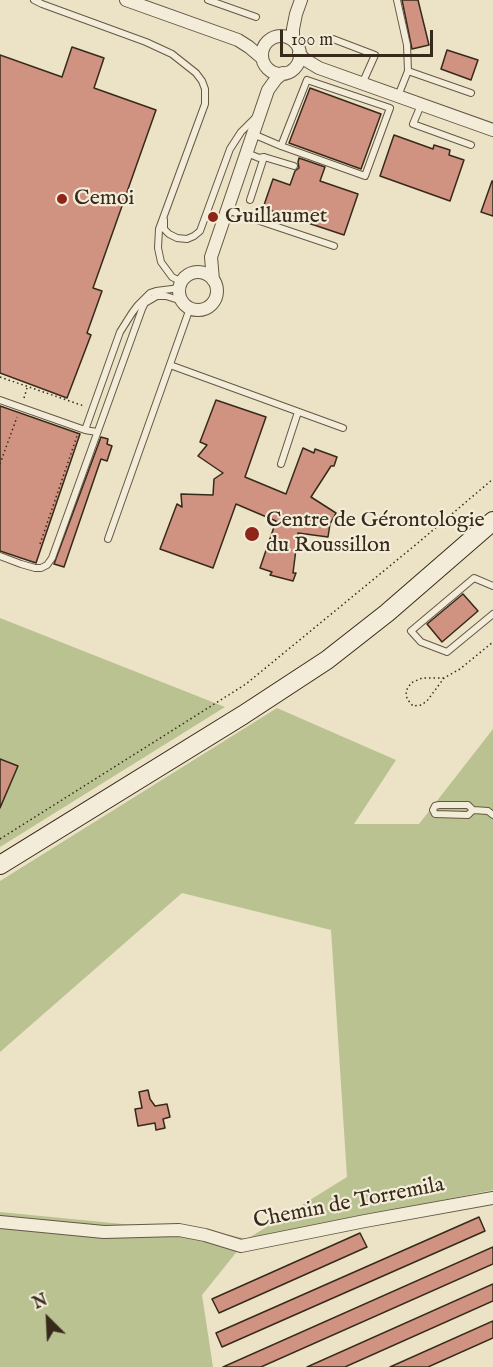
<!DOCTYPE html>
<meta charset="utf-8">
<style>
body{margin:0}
#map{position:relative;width:493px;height:1367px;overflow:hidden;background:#ece2c5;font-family:"IM FELL English",serif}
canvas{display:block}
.north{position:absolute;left:18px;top:1289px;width:60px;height:60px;-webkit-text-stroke:4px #f3ecd9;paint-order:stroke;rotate:336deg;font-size:16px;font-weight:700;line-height:24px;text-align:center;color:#372a1a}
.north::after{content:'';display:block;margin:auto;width:21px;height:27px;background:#372a1a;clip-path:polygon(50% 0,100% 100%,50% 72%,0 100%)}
.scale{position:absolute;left:280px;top:30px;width:153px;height:27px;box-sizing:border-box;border:3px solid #372a1a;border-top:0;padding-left:8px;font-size:18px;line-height:21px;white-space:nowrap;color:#372a1a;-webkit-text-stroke:4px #f3ecd9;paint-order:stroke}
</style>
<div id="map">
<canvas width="493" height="1367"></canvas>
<div class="north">N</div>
<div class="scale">100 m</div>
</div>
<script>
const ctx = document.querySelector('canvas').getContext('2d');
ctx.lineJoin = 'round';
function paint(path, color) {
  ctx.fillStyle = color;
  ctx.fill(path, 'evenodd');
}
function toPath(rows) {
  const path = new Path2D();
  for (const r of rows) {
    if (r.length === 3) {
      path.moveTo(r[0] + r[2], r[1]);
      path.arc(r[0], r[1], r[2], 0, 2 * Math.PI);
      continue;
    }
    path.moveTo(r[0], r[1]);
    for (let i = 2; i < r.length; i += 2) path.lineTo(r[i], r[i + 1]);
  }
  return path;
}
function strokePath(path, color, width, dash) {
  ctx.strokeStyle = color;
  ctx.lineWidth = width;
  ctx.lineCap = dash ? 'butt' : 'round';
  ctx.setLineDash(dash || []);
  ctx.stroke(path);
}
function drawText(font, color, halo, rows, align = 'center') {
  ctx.font = font + ' "IM FELL English",serif';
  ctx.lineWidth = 4.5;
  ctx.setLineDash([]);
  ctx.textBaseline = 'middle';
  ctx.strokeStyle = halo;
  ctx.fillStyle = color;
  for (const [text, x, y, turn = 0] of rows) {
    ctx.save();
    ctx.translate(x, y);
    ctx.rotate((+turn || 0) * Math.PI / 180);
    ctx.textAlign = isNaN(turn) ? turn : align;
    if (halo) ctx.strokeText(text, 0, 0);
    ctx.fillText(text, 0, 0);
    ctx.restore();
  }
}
paint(toPath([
 [0,618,225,707,0,847],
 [277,708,396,760,354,824,419,824,493,729,493,1190,247,1239,202,1295,213,1367,0,1367,0,1212,133,1225,182,1224,247,1239,347,1177,331,930,182,893,0,1052,0,881]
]), '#bac292');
const building = toPath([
 [402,0,418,0,429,45,412,49,402,0],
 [72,47,104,58,94,88,156,110,93,288,102,291,87,333,91,335,67,398,0,373,0,55,62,77,72,47],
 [447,50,478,60,471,80,441,69,447,50],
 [310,88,381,114,361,169,289,143,310,88],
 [394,135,433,149,434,145,450,150,449,155,464,160,450,201,380,176,394,135],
 [299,158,325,167,320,181,358,194,344,235,263,208,273,179,290,185,295,171,299,168,298,162,299,158],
 [492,181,493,181,493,216,481,212,492,181],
 [216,400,266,417,245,477,286,494,303,448,314,453,315,449,337,457,334,466,331,466,311,497,336,513,330,524,328,537,298,533,293,573,296,573,293,581,270,575,272,572,260,568,276,521,236,504,213,568,160,549,177,504,182,507,181,494,213,495,214,479,223,473,198,456,207,445,200,442,216,400],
 [0,406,80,434,36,563,0,551,0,406],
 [101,437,108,439,107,444,112,446,107,461,101,459,64,567,54,564,101,437],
 [463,594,478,611,442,642,427,624,463,594],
 [0,759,18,766,0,808,0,759],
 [148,1090,150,1099,155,1106,167,1104,170,1117,163,1119,165,1128,156,1130,155,1123,138,1126,135,1109,142,1108,139,1092,148,1090],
 [479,1217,485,1231,222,1347,216,1333,479,1217],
 [360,1233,367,1247,219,1313,212,1299,360,1233],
 [493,1247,493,1264,261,1367,223,1367,493,1247],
 [493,1284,493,1301,345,1367,307,1367,493,1284],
 [493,1321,493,1338,428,1367,390,1367,493,1321]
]);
paint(building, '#d09281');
strokePath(building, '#372a1a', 1.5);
const lane = toPath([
 [34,0,42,4,146,42,172,54,196,73,202,81,205,89,205,104,159,229,158,248,161,262,172,277,182,282],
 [208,0,256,17],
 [397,0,407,45,408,71],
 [333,39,375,55,362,84],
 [307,80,390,108,365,176,281,146,307,80],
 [398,96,408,71,471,93],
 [421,105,413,124,471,145],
 [253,134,281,146],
 [247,153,259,158,264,157],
 [250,200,264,157,294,166],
 [227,210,334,246],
 [164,220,164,229,169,234,177,238,187,239,194,236,200,231,230,149,241,132,256,117],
 [170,365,343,428],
 [0,400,85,430,97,432],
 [85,430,120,332,132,313,138,305,150,293,156,291,180,288],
 [281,464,298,412],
 [108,539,190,308],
 [0,556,21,564,35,568,41,568,47,565,52,558,142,309,145,303,157,296,166,296,182,301],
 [493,586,474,578,411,631,421,642,447,652,493,614],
 [473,810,468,805,439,805,435,806,433,810,435,814,468,815,473,810,488,811,493,815]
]);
const street = toPath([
 [126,0,238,40,249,47,262,58],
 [281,55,19],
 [293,40,293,29,296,14,301,0],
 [299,53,304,59,319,68,493,130],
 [198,291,19],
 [213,280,211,257,268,90,276,79,283,73],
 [0,1222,104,1232,179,1230,205,1235,241,1246,365,1221,493,1198]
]);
const secondary = toPath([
 [0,865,243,715,327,660,387,613,493,521]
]);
strokePath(lane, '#645845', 8);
strokePath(street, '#645845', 14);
strokePath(secondary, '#372a1a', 20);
strokePath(toPath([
 [0,377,84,406],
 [24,398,27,388],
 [0,464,17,417],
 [40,544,77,436],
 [444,678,422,678,411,683,406,691,407,699,413,706,421,705,427,701,444,678,460,669,493,642],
 [0,839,246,684,419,542,493,479]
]), '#372a1a', 1.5, [1.5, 3]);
strokePath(lane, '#f3ecd9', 6);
strokePath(street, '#f3ecd9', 12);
strokePath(secondary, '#f3ecd9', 18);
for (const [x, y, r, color] of [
 [62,199,6,"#8f2418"],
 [213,217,6,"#8f2418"],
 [252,534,8,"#8f2418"]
]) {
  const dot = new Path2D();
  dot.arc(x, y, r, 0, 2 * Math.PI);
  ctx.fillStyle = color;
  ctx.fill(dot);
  strokePath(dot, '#f3ecd9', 2);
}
drawText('22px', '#372a1a', '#f3ecd9', [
 ["Cemoi",74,199],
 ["Guillaumet",225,217],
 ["Centre de Gérontologie",266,521],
 ["du Roussillon",266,546]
], 'left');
drawText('22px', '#372a1a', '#f3ecd9', [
 ["Chemin de Torremila",349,1204,-11]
]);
</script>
